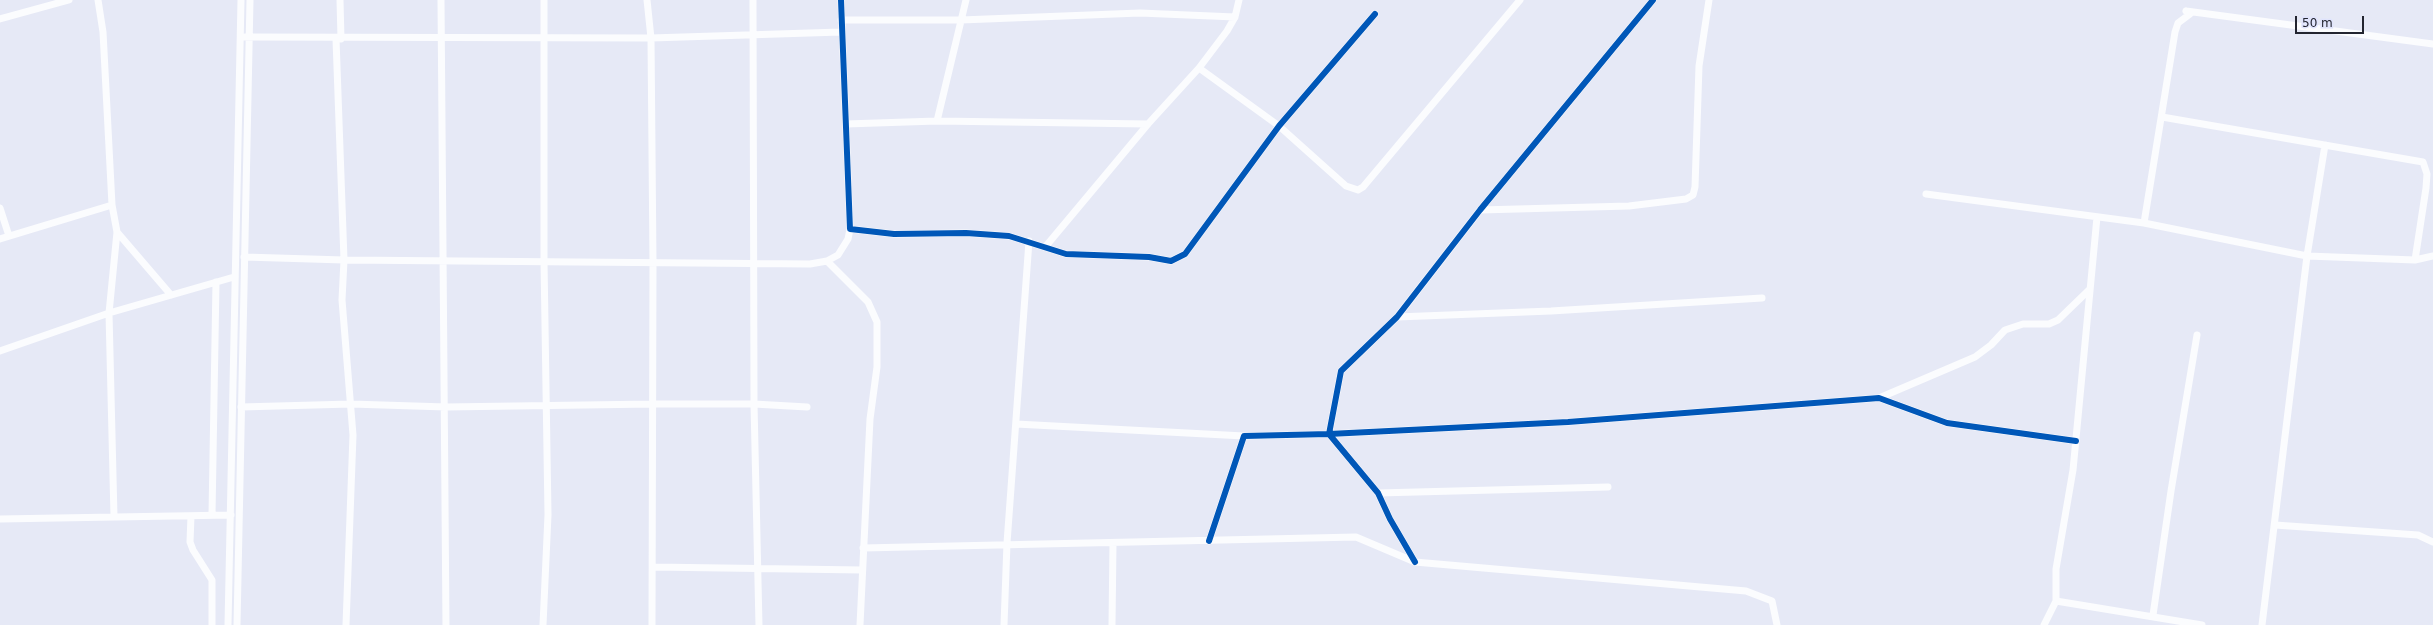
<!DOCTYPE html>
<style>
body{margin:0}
#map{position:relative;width:2433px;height:625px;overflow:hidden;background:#e6e9f6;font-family:"DejaVu Sans",sans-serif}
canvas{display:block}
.scale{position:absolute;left:2295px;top:16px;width:69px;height:18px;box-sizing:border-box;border:2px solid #232530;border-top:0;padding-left:5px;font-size:12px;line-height:14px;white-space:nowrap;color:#232530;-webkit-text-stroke:3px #e0e4fc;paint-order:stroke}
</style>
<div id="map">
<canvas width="2433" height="625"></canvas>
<div class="scale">50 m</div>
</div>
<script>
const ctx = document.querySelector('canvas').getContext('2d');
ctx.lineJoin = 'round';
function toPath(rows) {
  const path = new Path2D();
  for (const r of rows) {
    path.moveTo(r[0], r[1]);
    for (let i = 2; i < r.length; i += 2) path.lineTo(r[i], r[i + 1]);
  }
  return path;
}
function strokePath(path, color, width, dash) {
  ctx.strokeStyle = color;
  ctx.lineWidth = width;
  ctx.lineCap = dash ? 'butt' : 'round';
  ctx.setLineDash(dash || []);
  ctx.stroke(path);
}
strokePath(toPath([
 [98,0,103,32,112,205,117,232,109,313,114,517],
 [340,0,341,39],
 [441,0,446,625],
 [647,0,651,38,653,263,652,625],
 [753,0,754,404,759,625],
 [841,0,850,229,894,234,966,233,1009,236,1066,254,1149,257,1171,261,1185,254,1279,126,1375,14],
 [2186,11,2433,44],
 [0,19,69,0],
 [841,20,961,20,1140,13,1235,17],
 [245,37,651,38,841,32],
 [336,39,344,260,342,300,353,435,346,625],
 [1199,68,1279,126,1346,186,1358,190,1363,187,1520,0],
 [2162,117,2423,162,2427,174,2426,188,2415,260],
 [937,121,966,0],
 [846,124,937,121,1148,124],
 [1926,194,2144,223,2307,256,2415,260,2433,256],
 [0,208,9,236],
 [1480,210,1629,206,1686,199,1693,195,1695,187,1699,66,1709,0],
 [2144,223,2175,32,2178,23,2190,14,2186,11],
 [117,232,171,295],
 [0,239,112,205],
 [1046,246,1148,124,1199,68,1227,31,1235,17,1239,0],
 [244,257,344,260,810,264,827,261,838,255,848,239,850,229],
 [827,261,868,302,877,322,877,367,870,419,860,625],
 [1397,317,1551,311,1762,298],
 [0,351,109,313,234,277],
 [1879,398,1975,357,1991,345,2005,330,2023,324,2049,324,2058,320,2090,289],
 [241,407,351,404,446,407,653,404,754,404,807,407],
 [1016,424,1244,436],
 [1378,493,1608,487],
 [212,515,216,282],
 [191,516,190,542,193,550,212,580,212,625],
 [0,519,231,515],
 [2275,525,2418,535,2433,542],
 [1209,541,1244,436,1329,434,1568,422,1879,398,1947,423,2076,441],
 [863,548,1356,537,1415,562,1746,591,1772,601,1777,625],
 [1415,562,1390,519,1378,493,1329,434,1341,371,1397,317,1480,210,1653,0],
 [653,567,862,570],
 [2056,601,2202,625],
 [2153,615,2171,491,2197,335],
 [228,625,241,0],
 [237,625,250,0],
 [543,625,548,515,544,261,544,0],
 [1004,625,1007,543,1029,241],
 [1112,625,1113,543],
 [2044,625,2056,601,2056,569,2073,470,2097,217],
 [2262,625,2307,256,2325,145]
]), '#fbfcfe', 7);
strokePath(toPath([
 [841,0,850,229,894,234,966,233,1009,236,1066,254,1149,257,1171,261,1185,254,1279,126,1375,14],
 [1209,541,1244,436,1329,434,1568,422,1879,398,1947,423,2076,441],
 [1415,562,1390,519,1378,493,1329,434,1341,371,1397,317,1480,210,1653,0]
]), '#0057b8', 6);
</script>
